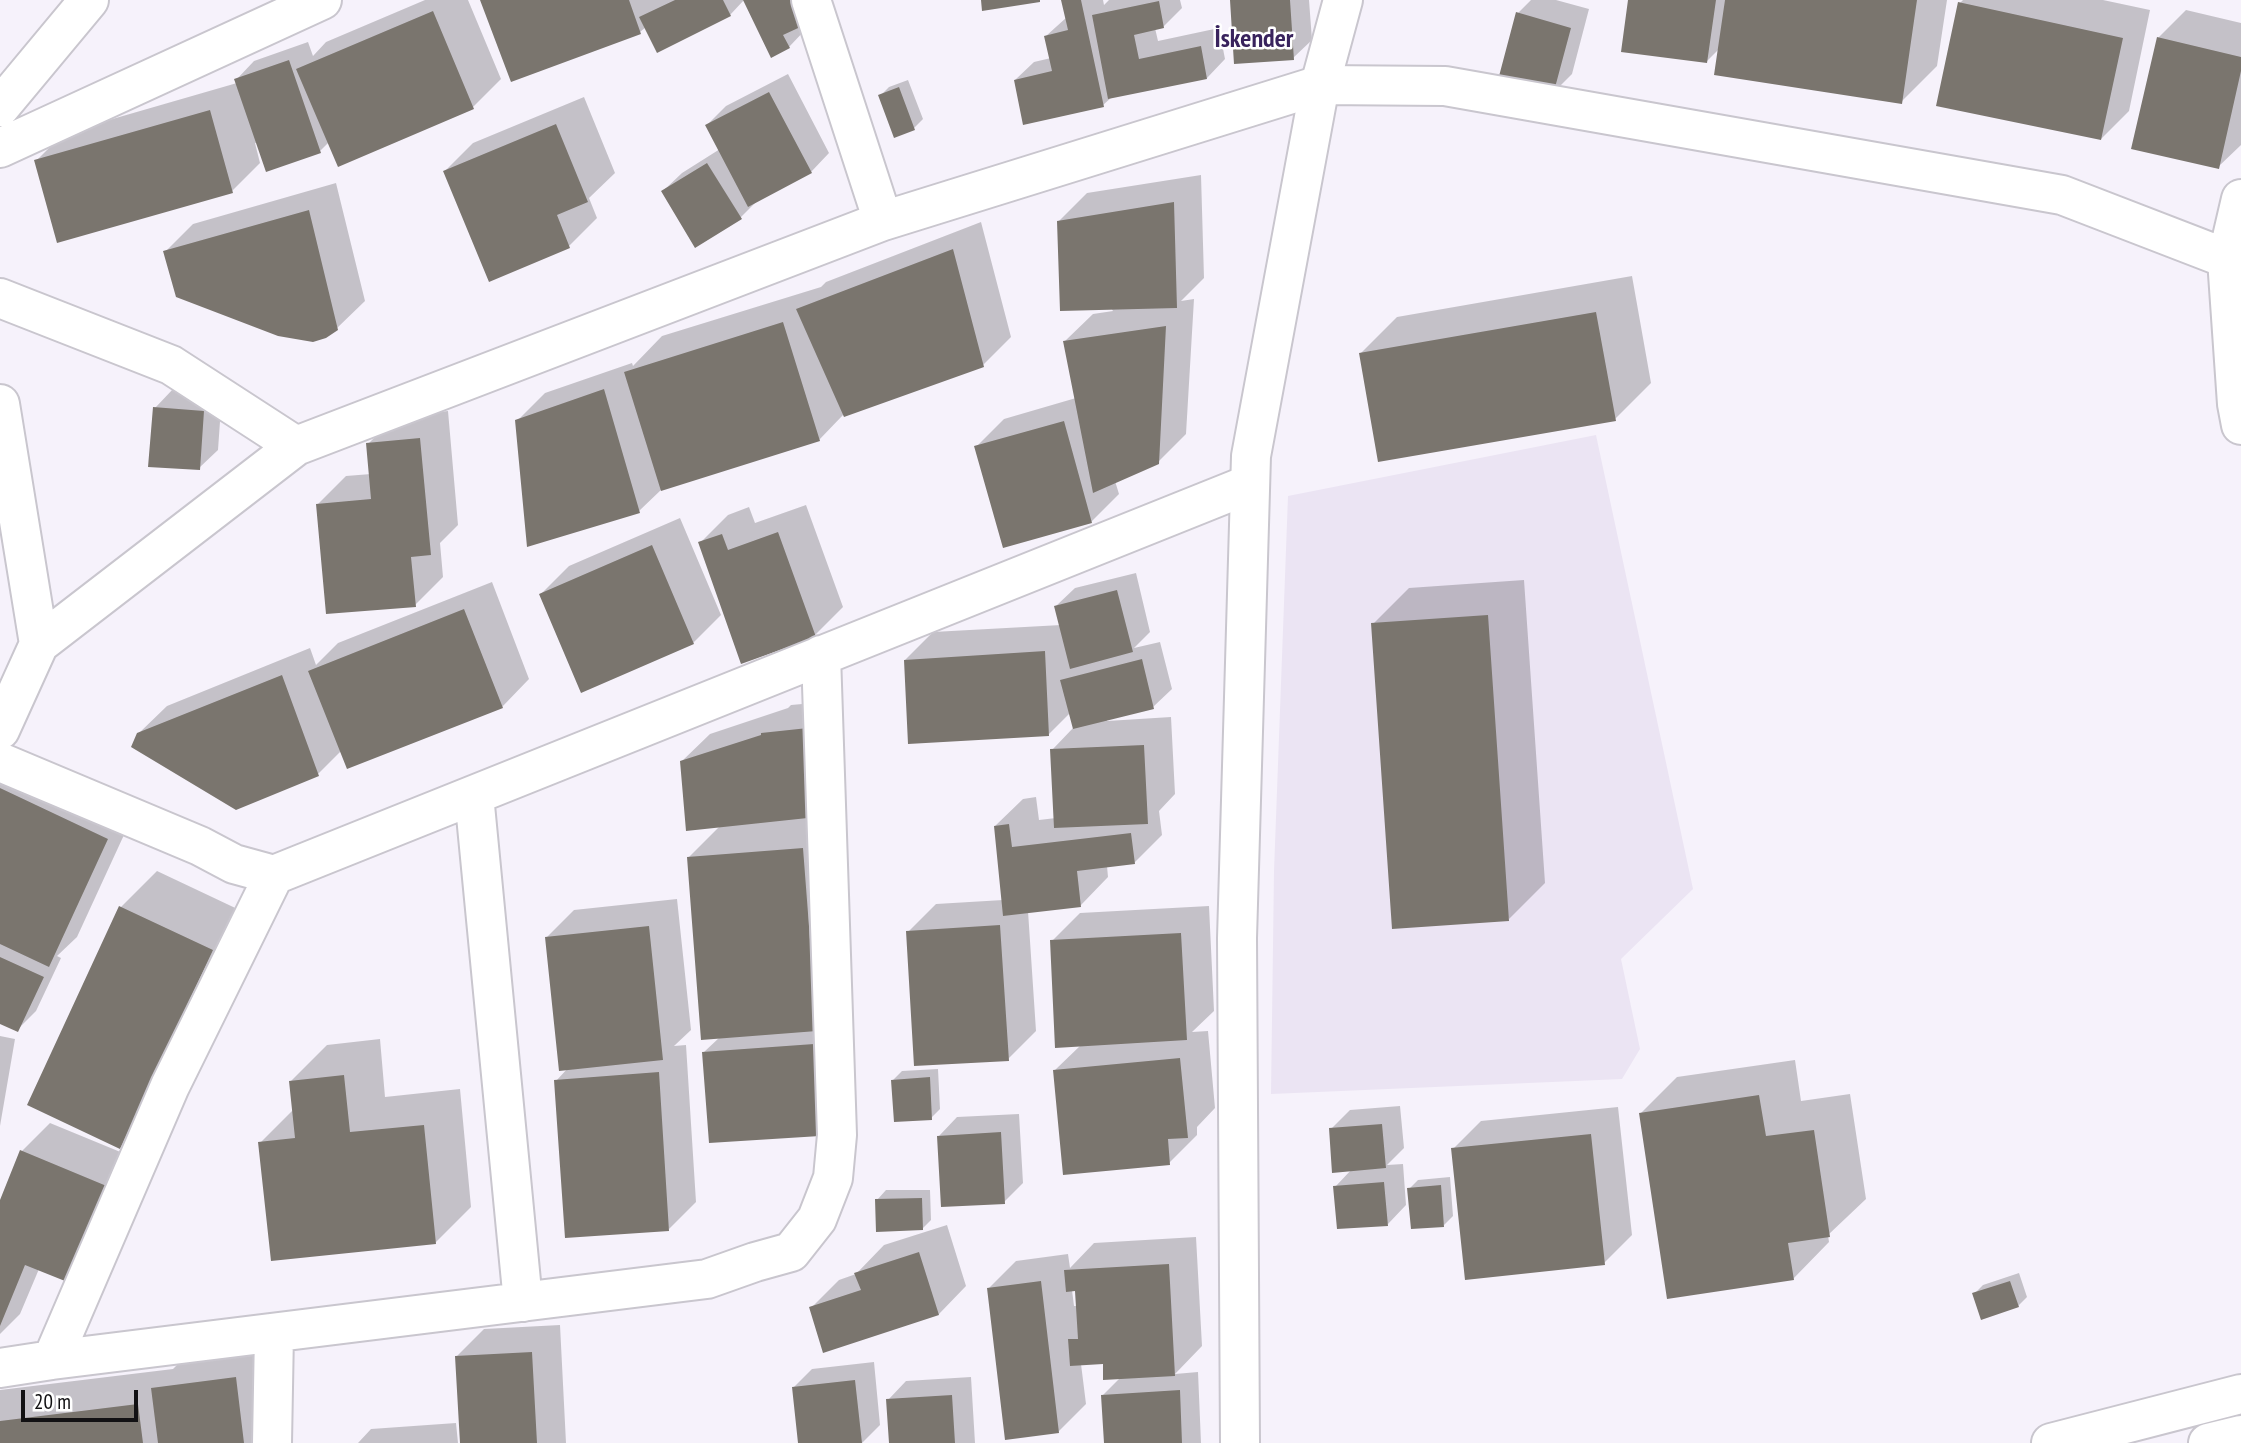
<!DOCTYPE html>
<meta charset="utf-8">
<style>
body{margin:0}
#map{position:relative;width:2241px;height:1443px;overflow:hidden;background:#f6f2fb;font-family:"PT Sans Narrow",sans-serif}
canvas{display:block}
.scale{position:absolute;left:21px;top:1390px;width:117px;height:32px;box-sizing:border-box;border:4px solid #121113;border-top:0;padding-left:9px;font-size:21px;line-height:24px;white-space:nowrap;color:#121113;-webkit-text-stroke:5px #fff;paint-order:stroke}
</style>
<div id="map">
<canvas width="2241" height="1443"></canvas>
<div class="scale">20 m</div>
</div>
<script>
const ctx = document.querySelector('canvas').getContext('2d');
ctx.lineJoin = 'round';
function paint(path, color) {
  ctx.fillStyle = color;
  ctx.fill(path, 'evenodd');
}
function toPath(rows) {
  const path = new Path2D();
  for (const r of rows) {
    path.moveTo(r[0], r[1]);
    for (let i = 2; i < r.length; i += 2) path.lineTo(r[i], r[i + 1]);
  }
  return path;
}
function strokePath(path, color, width, dash) {
  ctx.strokeStyle = color;
  ctx.lineWidth = width;
  ctx.lineCap = dash ? 'butt' : 'round';
  ctx.setLineDash(dash || []);
  ctx.stroke(path);
}
function drawText(font, color, halo, rows, align = 'center') {
  ctx.font = font + ' "PT Sans Narrow",sans-serif';
  ctx.lineWidth = 5;
  ctx.setLineDash([]);
  ctx.textBaseline = 'middle';
  ctx.strokeStyle = halo;
  ctx.fillStyle = color;
  for (const [text, x, y, turn = 0] of rows) {
    ctx.save();
    ctx.translate(x, y);
    ctx.rotate((+turn || 0) * Math.PI / 180);
    ctx.textAlign = isNaN(turn) ? turn : align;
    if (halo) ctx.strokeText(text, 0, 0);
    ctx.fillText(text, 0, 0);
    ctx.restore();
  }
}
paint(toPath([
 [1596,435,1693,889,1621,959,1640,1049,1622,1079,1271,1094,1274,871,1288,496]
]), '#ebe4f3');
paint(toPath([
 [425,0,468,0,501,79,473,107,329,142,320,151,255,143,260,163,232,191,36,161,64,133,237,83,236,80,254,61,308,42,313,56,326,42],
 [482,0,744,0,730,15,646,27,640,32,512,80],
 [745,0,807,28,789,47],
 [1063,0,1103,0,1104,5,1109,0,1180,0,1182,8,1163,27,1155,28,1158,41,1219,28,1225,59,1207,78,1112,97,1103,105,1015,80,1034,62,1051,58,1046,36,1067,17],
 [1232,0,1309,0,1312,40,1293,58],
 [1531,0,1556,0,1589,9,1572,74,1553,93,1518,13],
 [1630,0,1947,0,1937,66,1901,102,1719,49,1707,61],
 [1963,0,2103,0,2150,10,2129,111,2101,139,1960,3],
 [2186,10,2241,23,2241,145,2218,167,2158,38],
 [788,74,829,153,811,172,759,199,740,218,663,191,682,173,720,149,707,125,726,106],
 [908,80,923,119,914,128,880,96,889,87],
 [584,97,615,173,589,198,597,218,569,246,445,171,473,143],
 [1201,175,1204,278,1181,301,1194,299,1186,434,1158,462,1115,481,1119,494,1091,522,976,447,1004,419,1076,398,1065,341,1093,314,1113,311,1059,221,1087,193],
 [336,183,365,301,336,329,165,252,193,224],
 [981,222,1011,337,983,365,843,415,819,440,662,489,639,511,517,421,545,393,632,363,633,366,662,336,821,287,826,282],
 [1632,276,1651,383,1615,419,1361,353,1397,317],
 [173,389,222,393,218,450,199,468,155,408],
 [448,411,458,525,440,543,443,577,415,605,318,504,346,476,371,474,368,444,396,416],
 [806,505,843,607,815,635,700,543,728,515,749,507,755,523],
 [680,518,721,615,693,643,541,594,569,566],
 [1136,573,1150,632,1134,648,1160,642,1172,689,1153,707,1107,719,1107,721,1171,717,1175,794,1159,811,1162,835,1134,863,1107,866,1108,877,1081,905,1028,911,1036,1031,1008,1059,908,932,936,904,1003,900,995,826,1023,799,1036,797,1039,820,1056,818,1052,750,1074,727,1070,713,1049,734,905,660,933,632,1061,625,1056,606,1075,588],
 [1524,580,1545,883,1509,919,1373,624,1409,588],
 [492,582,529,679,502,707,341,751,318,774,138,734,167,706,310,648,316,665,338,643],
 [836,701,839,812,852,993,827,1018,847,1106,704,1052,720,1037,689,857,721,825,681,762,710,734,788,708,791,705],
 [0,782,135,811,77,937,57,956,61,958,36,1011,17,1030,0,1022],
 [157,871,248,914,156,1111,120,1147,121,907],
 [677,899,691,1030,674,1046,686,1045,696,1202,669,1229,556,1081,568,1068,547,937,574,910],
 [1209,906,1214,1011,1192,1032,1208,1031,1215,1108,1197,1127,1197,1135,1169,1163,1055,1070,1081,1045,1052,941,1080,913],
 [0,1036,15,1039,0,1126],
 [380,1039,385,1097,460,1089,471,1207,435,1243,260,1143,294,1109,291,1081,327,1045],
 [1795,1060,1801,1101,1850,1094,1866,1199,1828,1235,1829,1242,1793,1279,1641,1113,1677,1077],
 [938,1069,940,1109,931,1118,893,1080,902,1071],
 [1400,1106,1404,1148,1387,1165,1403,1164,1406,1205,1388,1224,1335,1187,1352,1169,1331,1129,1350,1110],
 [1618,1107,1632,1235,1604,1263,1453,1149,1481,1121],
 [1019,1114,1023,1183,1004,1202,939,1136,957,1117],
 [50,1123,135,1158,39,1269,20,1314,0,1334,0,1204,22,1151],
 [1450,1177,1453,1216,1444,1225,1409,1189,1418,1180],
 [886,1190,930,1190,931,1220,922,1229,877,1200],
 [947,1225,966,1286,939,1314,824,1351,811,1308,839,1280,856,1274,884,1245],
 [1196,1237,1202,1346,1175,1374,1198,1372,1201,1443,1106,1443,1103,1395,1121,1377,1104,1362,1081,1364,1086,1404,1058,1432,988,1289,1016,1261,1068,1254,1070,1268,1094,1243],
 [1072,1290,1076,1290,1077,1306,1074,1306],
 [2019,1273,2027,1297,2018,1306,1974,1294,1983,1285],
 [560,1325,566,1443,461,1443,456,1357,484,1329],
 [263,1350,275,1443,0,1443,0,1390,173,1369,181,1361],
 [874,1362,880,1425,862,1443,799,1443,793,1388,812,1369],
 [971,1377,975,1443,890,1443,888,1400,906,1381],
 [456,1423,458,1443,358,1443,371,1429]
]), '#0003');
paint(toPath([
 [480,0,629,0,641,34,511,82],
 [675,0,723,0,731,16,657,53,639,17],
 [743,0,798,0,809,23,783,35,790,48,771,58],
 [981,0,1040,0,1040,2,982,11],
 [1061,0,1081,0,1104,107,1023,125,1014,80,1052,71,1044,36,1068,30],
 [1230,0,1290,0,1294,60,1234,64],
 [1628,0,1716,0,1707,63,1621,52],
 [1725,0,1917,0,1902,104,1714,75],
 [1159,1,1164,28,1134,35,1139,59,1201,46,1207,79,1108,99,1092,15],
 [1958,2,2123,38,2101,140,1936,106],
 [433,11,474,109,338,167,296,69],
 [1516,12,1571,28,1553,95,1498,80],
 [2157,37,2241,57,2241,71,2219,169,2131,149],
 [289,60,321,153,266,172,234,79],
 [899,87,915,130,894,138,878,95],
 [769,92,812,173,748,207,705,125],
 [210,110,233,193,57,243,34,160],
 [556,124,588,202,557,215,570,248,489,282,443,171],
 [707,163,742,219,695,248,661,191],
 [1174,202,1177,308,1060,311,1057,221],
 [309,210,338,330,326,338,313,342,278,336,176,297,163,251],
 [953,249,984,367,844,417,796,309],
 [1596,312,1616,421,1378,462,1359,353],
 [783,322,820,441,661,491,624,372],
 [1166,326,1159,464,1093,493,1063,341],
 [604,389,640,513,527,547,515,420],
 [153,407,204,411,200,470,148,467],
 [1064,421,1092,523,1003,548,974,446],
 [420,438,431,555,411,557,416,607,326,614,316,504,371,499,366,443],
 [778,532,816,637,741,664,698,542,722,534,728,550],
 [652,545,694,644,581,693,539,594],
 [1117,590,1133,652,1070,669,1054,606],
 [464,609,503,708,347,769,308,671],
 [1488,615,1509,921,1392,929,1371,623],
 [1045,651,1049,736,908,744,904,660],
 [1142,659,1154,709,1073,729,1060,680],
 [282,675,319,776,236,810,131,747,137,733],
 [808,728,817,817,686,831,680,761,761,735,761,733],
 [1144,745,1148,824,1054,828,1050,749],
 [0,788,108,839,49,967,0,944],
 [1009,824,1012,847,1131,833,1135,864,1077,871,1081,907,1003,916,994,826],
 [803,848,817,1031,701,1040,687,857],
 [119,906,213,950,120,1149,27,1105],
 [1000,925,1009,1061,914,1066,906,931],
 [649,926,663,1060,559,1071,545,937],
 [1181,933,1187,1040,1055,1048,1050,940],
 [0,957,44,977,18,1032,0,1024],
 [814,1044,820,1136,709,1143,702,1052],
 [1180,1058,1188,1138,1168,1139,1170,1165,1063,1175,1053,1070],
 [659,1072,669,1231,565,1238,554,1080],
 [344,1075,350,1132,424,1125,436,1244,271,1261,258,1142,295,1138,289,1081],
 [930,1077,932,1120,894,1122,891,1080],
 [1759,1095,1766,1136,1814,1130,1830,1237,1788,1243,1794,1280,1667,1299,1639,1113],
 [1382,1124,1386,1168,1332,1173,1329,1128],
 [1001,1132,1005,1204,941,1207,937,1136],
 [1591,1134,1605,1265,1465,1280,1451,1148],
 [20,1150,109,1187,70,1283,25,1265,0,1326,0,1200],
 [1384,1182,1388,1226,1337,1229,1333,1186],
 [1441,1185,1444,1227,1411,1229,1407,1188],
 [922,1198,923,1230,876,1232,875,1199],
 [919,1252,939,1315,823,1353,809,1307,861,1290,854,1273],
 [1169,1264,1175,1376,1103,1380,1103,1364,1070,1366,1068,1339,1078,1339,1075,1291,1066,1292,1064,1270],
 [1041,1281,1059,1433,1005,1440,987,1288],
 [2010,1281,2019,1307,1981,1320,1972,1293],
 [532,1352,537,1443,460,1443,455,1356],
 [236,1377,244,1443,158,1443,151,1388],
 [855,1380,862,1443,798,1443,792,1387],
 [1180,1390,1182,1443,1104,1443,1101,1395],
 [952,1395,955,1443,889,1443,886,1399],
 [138,1404,143,1443,0,1443,0,1421]
]), '#7a756e');
const minor = toPath([
 [811,0,883,221],
 [0,107,89,0],
 [0,148,322,0],
 [2241,199,2227,259,2237,404,2241,425],
 [0,298,171,365,296,446],
 [0,404,39,644],
 [0,730,39,644,296,446,883,221,1320,85,1445,86,2062,195,2241,264],
 [0,762,200,846,234,864,274,875,1250,484],
 [474,795,523,1302],
 [52,1360,707,1279,755,1262,791,1252,817,1219,833,1178,837,1135,821,655],
 [0,1368,52,1360,170,1086,274,875],
 [272,1443,274,1333]
]);
const major = toPath([
 [1240,1443,1237,938,1251,456,1320,85,1343,0],
 [2051,1443,2241,1394],
 [2208,1443,2241,1435]
]);
strokePath(minor, '#c9c6ce', 42);
strokePath(major, '#c9c6ce', 42);
strokePath(minor, '#fff', 38);
strokePath(major, '#fff', 38);
drawText('bold 26px', '#39235d', '#fff', [
 ["İskender",1254,40]
]);
</script>
